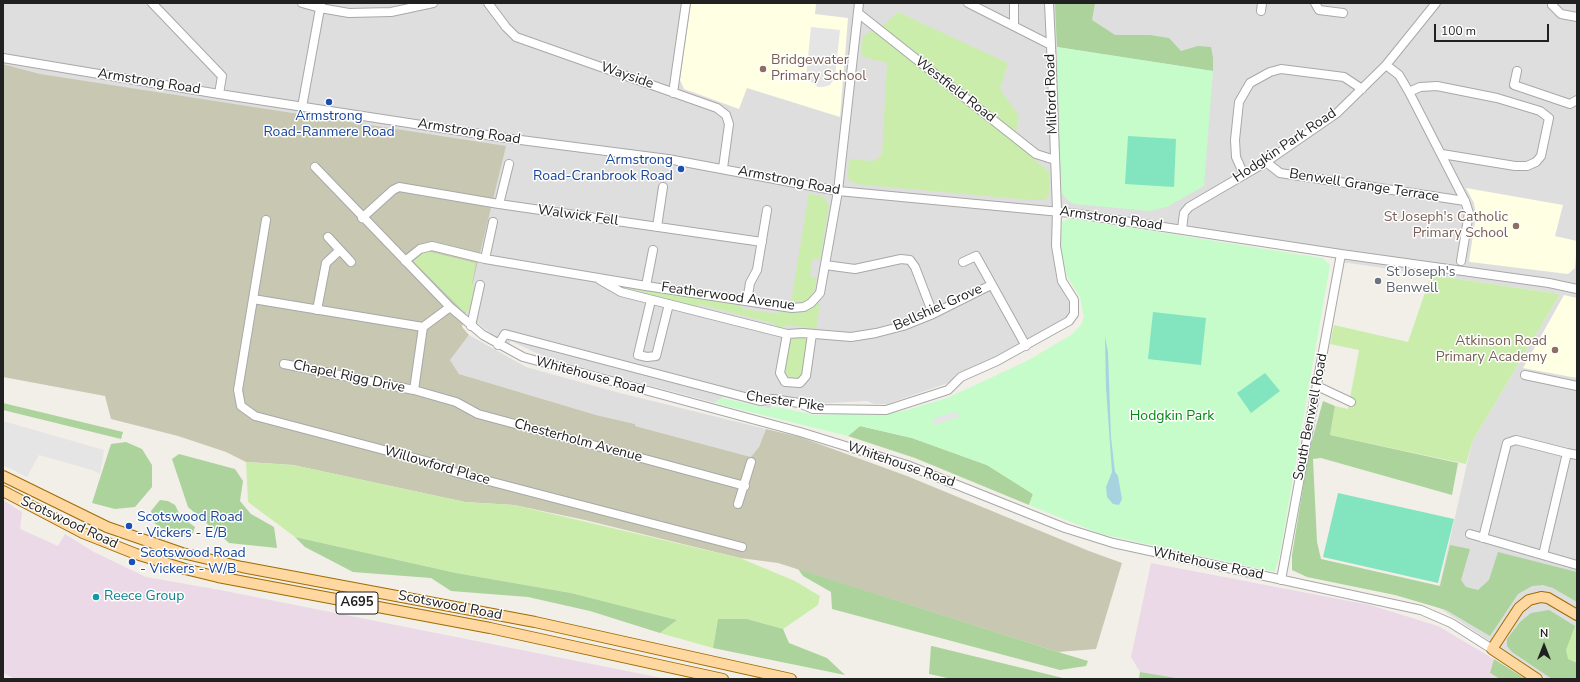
<!DOCTYPE html>
<style>
body{margin:0}
#map{position:relative;width:1580px;height:682px;overflow:hidden;background:#f2efe8;font-family:"Nunito Sans",sans-serif}
canvas{display:block}
.frame{position:absolute;inset:0;border:4px solid #212121;pointer-events:none}
.north{position:absolute;left:1524px;top:626px;width:40px;height:40px;-webkit-text-stroke:3px #fff;paint-order:stroke;rotate:0deg;font-size:11px;font-weight:700;line-height:16px;text-align:center;color:#212121}
.north::after{content:'';display:block;margin:auto;width:14px;height:18px;background:#212121;clip-path:polygon(50% 0,100% 100%,50% 72%,0 100%)}
.scale{position:absolute;left:1434px;top:24px;width:115px;height:18px;box-sizing:border-box;border:2px solid #212121;border-top:0;padding-left:5px;font-size:12px;line-height:14px;white-space:nowrap;color:#212121;-webkit-text-stroke:3px #fff;paint-order:stroke}
</style>
<div id="map">
<canvas width="1580" height="682"></canvas>
<div class="frame"></div>
<div class="north">N</div>
<div class="scale">100 m</div>
</div>
<script>
const ctx = document.querySelector('canvas').getContext('2d');
ctx.lineJoin = 'round';
function paint(path, color) {
  ctx.fillStyle = color;
  ctx.fill(path, 'evenodd');
}
function toPath(rows) {
  const path = new Path2D();
  for (const r of rows) {
    path.moveTo(r[0], r[1]);
    for (let i = 2; i < r.length; i += 2) path.lineTo(r[i], r[i + 1]);
  }
  return path;
}
function strokePath(path, color, width, dash) {
  ctx.strokeStyle = color;
  ctx.lineWidth = width;
  ctx.lineCap = dash ? 'butt' : 'round';
  ctx.setLineDash(dash || []);
  ctx.stroke(path);
}
function drawText(font, color, halo, rows, align = 'center') {
  ctx.font = font + ' "Nunito Sans",sans-serif';
  ctx.lineWidth = 3;
  ctx.setLineDash([]);
  ctx.textBaseline = 'middle';
  ctx.strokeStyle = halo;
  ctx.fillStyle = color;
  for (const [text, x, y, turn = 0] of rows) {
    ctx.save();
    ctx.translate(x, y);
    ctx.rotate((+turn || 0) * Math.PI / 180);
    ctx.textAlign = isNaN(turn) ? turn : align;
    if (halo) ctx.strokeText(text, 0, 0);
    ctx.fillText(text, 0, 0);
    ctx.restore();
  }
}
paint(toPath([
 [3,3,1577,3,1577,679,1547,679,1435,605,1472,442,1560,294,1349,263,1340,263,1341,253,1070,214,1066,217,1056,215,1059,283,1069,302,1072,311,1069,316,1014,348,955,375,951,382,887,404,874,404,867,401,812,404,806,402,771,395,771,409,723,397,715,403,547,358,511,341,509,344,499,340,465,313,40,74,3,64],
 [469,335,526,367,620,393,766,429,759,447,751,457,635,426,635,424,596,415,459,374,450,360]
]), '#dfdede');
paint(toPath([
 [3,500,22,512,20,529,58,546,65,534,94,552,146,577,220,590,667,679,15,679,3,673],
 [1151,563,1370,605,1438,626,1494,659,1490,673,1500,679,1182,679,1140,672,1131,657]
]), '#ebd9e8');
paint(toPath([
 [691,3,816,3,815,14,848,18,840,117,747,88,739,109,684,89,680,80],
 [1466,188,1563,205,1555,236,1577,241,1575,268,1568,274,1470,262,1469,261,1476,216,1474,203],
 [1564,295,1577,298,1577,378,1523,368]
]), '#ffffe4');
paint(toPath([
 [3,64,40,74,506,146,462,327,469,335,450,360,459,374,596,415,635,424,635,426,751,457,759,447,766,429,800,437,907,476,1089,551,1122,563,1096,649,1058,652,778,563,740,558,585,520,514,505,465,502,293,465,246,462,226,452,178,436,111,419,105,396,3,377]
]), '#c7c7b2');
paint(toPath([
 [898,12,1008,63,1000,89,1019,116,1014,142,1047,170,1049,173,1049,194,1046,200,1030,200,856,184,849,180,848,176,849,159,873,161,882,155,887,63,861,56,863,36,885,24],
 [809,193,824,197,829,206,820,260,816,258,812,260,810,277,817,278,813,294,807,300,799,304,799,302,791,302],
 [424,251,427,251,476,263,472,284,475,285,472,298,474,301,472,310,464,312,413,261],
 [1431,275,1560,294,1472,442,1466,464,1330,435,1335,406,1348,409,1359,350,1330,344,1334,325,1408,342],
 [623,287,740,305,744,309,778,314,779,310,803,313,817,304,820,304,816,329,788,325,781,328,775,327,775,324,699,304,698,307],
 [792,336,805,336,807,340,803,376,800,379,789,377,786,374,785,370],
 [246,462,293,465,465,502,514,505,740,558,795,581,820,596,818,605,783,629,747,619,718,619,713,648,660,633,677,620,571,593,456,573,295,537,248,502],
 [1575,626,1577,626,1577,663,1568,659,1566,650]
]), '#cbedac');
paint(toPath([
 [1055,3,1095,3,1092,20,1115,35,1150,35,1169,38,1181,51,1198,46,1211,47,1213,58,1213,71,1057,47],
 [1323,401,1335,406,1330,435,1458,463,1452,495,1321,458,1313,459,1317,542,1321,559,1440,586,1450,545,1470,549,1461,580,1466,587,1478,590,1489,580,1498,552,1577,572,1577,602,1553,588,1543,585,1532,586,1518,594,1490,636,1446,610,1395,595,1307,577,1292,570,1292,555,1309,451],
 [3,403,123,432,121,439,3,410],
 [860,426,912,438,987,465,1033,494,1029,505,915,458,848,436],
 [126,442,142,449,152,465,152,487,135,507,115,509,92,503,111,444],
 [179,454,235,469,243,481,240,501,251,514,274,527,277,548,229,543,188,507,172,459],
 [160,500,168,501,175,505,181,517,195,527,193,533,186,537,167,532,154,523,151,511],
 [295,537,456,573,571,593,677,620,660,633,590,611,528,597,451,591,431,578,353,572,305,547],
 [798,569,1058,652,1088,661,1086,666,1060,670,832,609,831,592,803,576],
 [1549,610,1575,626,1566,650,1568,659,1577,663,1577,679,1552,679,1512,652,1507,646,1507,639,1520,622,1531,613],
 [718,619,747,619,783,629,789,643,827,658,845,675,713,648],
 [931,646,932,646,1067,679,952,679,929,674],
 [1494,659,1524,678,1525,679,1500,679,1490,673],
 [1140,672,1182,679,1139,679]
]), '#abd39b');
paint(toPath([
 [1057,47,1213,71,1204,186,1167,207,1150,211,1074,204,1069,201,1061,193],
 [1070,218,1322,258,1330,265,1280,553,1275,572,1101,534,1029,505,1033,494,987,465,912,438,860,426,848,436,714,403,722,398,771,409,772,406,815,415,900,412,947,398,1027,361,1071,335,1081,325,1084,317,1080,297,1067,276,1060,250,1062,222]
]), '#c5fcca');
paint(toPath([
 [1128,136,1176,139,1174,187,1125,184],
 [1153,312,1206,318,1201,365,1148,359],
 [1265,373,1280,391,1251,413,1237,393],
 [1338,493,1454,519,1438,583,1323,557]
]), '#83e4c0');
paint(toPath([
 [811,27,840,30,835,77,830,85,823,87,818,87,806,78],
 [957,411,959,417,934,425,932,419],
 [3,421,104,450,100,474,92,470,39,455,27,477,3,465]
]), '#e5e5e5');
paint(toPath([
 [1105,336,1108,352,1111,437,1115,472,1118,476,1122,499,1119,505,1113,504,1107,497,1106,487,1112,472,1106,388]
]), '#a7d3e1');
const minor = toPath([
 [152,3,222,76,219,94],
 [302,3,320,8,349,13,391,12,433,3],
 [488,3,506,27,516,37,717,108,726,115,729,124,723,168],
 [1014,3,1014,26],
 [1049,3,1051,45],
 [1315,3,1319,10,1343,13],
 [1553,3,1552,5,1561,14,1577,17],
 [1261,11,1262,3],
 [858,13,1036,154,1055,160],
 [3,58,219,94,513,139,668,159,838,191,1071,213,1341,254,1549,283,1577,289],
 [1386,65,1399,75,1409,92,1465,201,1469,213,1461,261],
 [1517,71,1514,85,1570,104,1577,100],
 [1409,92,1420,87,1437,86,1497,98,1540,111,1549,118,1541,156,1536,162,1527,166,1515,166,1442,154],
 [673,93,686,3],
 [302,107,321,3],
 [1266,162,1280,173,1465,201],
 [315,167,450,307,483,335,523,357,800,432,907,465,1065,528,1113,543,1421,610,1451,623,1492,649],
 [1244,175,1236,157,1235,140,1239,102,1250,83,1270,72,1281,69,1344,77,1362,89],
 [499,204,509,164],
 [362,218,393,190,399,187,499,204,762,242],
 [266,220,253,299,423,327],
 [657,227,663,187],
 [1182,229,1184,213,1189,207,1266,162,1337,113,1386,65,1436,3],
 [328,237,351,262],
 [485,259,493,222],
 [405,261,420,249,432,246,485,259,646,286,792,308,804,307,811,303,820,293,838,191,859,3],
 [963,262,976,256,1026,346],
 [825,265,855,269,901,259,910,260,915,267,933,314],
 [600,280,621,292,787,334],
 [646,286,653,250],
 [253,299,238,390,241,406,255,416,437,464,454,472,742,547],
 [651,300,638,355,647,357,656,356,669,304],
 [747,301,750,283,757,270,767,210],
 [317,310,326,263,340,250],
 [471,326,480,285],
 [812,334,806,376,800,383,785,382,780,373,787,334,803,333,851,337,876,333,903,326,933,314,991,285],
 [498,345,505,334,760,401,773,399,799,403,813,409,886,410,948,390,961,377,997,361,1069,321,1074,314,1074,300,1062,281,1056,246,1057,211,1051,45,968,3],
 [284,364,414,390,423,327,450,307],
 [1525,375,1577,386],
 [1317,386,1351,402],
 [414,390,456,402,478,414,745,486],
 [1567,453,1577,455],
 [738,504,751,462],
 [1470,534,1577,565],
 [1483,538,1507,443,1516,440,1567,453,1543,555],
 [1281,580,1341,254]
]);
const major = toPath([
 [3,476,107,527,182,553,242,567,535,622,791,679],
 [3,491,83,533,136,554,185,569,218,577,490,628,723,679],
 [1537,679,1492,649,1519,608,1529,600,1541,597,1548,598,1577,615]
]);
strokePath(minor, '#a8a8a8', 10);
strokePath(major, '#9f6c00', 12);
strokePath(minor, '#fff', 8);
strokePath(major, '#ffd7a0', 10);
for (const [x, y, r, color] of [
 [763,69,4,"#8d6e63"],
 [329,102,4,"#1a4fb4"],
 [681,169,4,"#1a4fb4"],
 [1516,226,4,"#8d6e63"],
 [1378,281,4,"#6b7280"],
 [1555,350,4,"#8d6e63"],
 [129,526,4,"#1a4fb4"],
 [132,562,4,"#1a4fb4"],
 [96,597,4,"#0f9aa8"]
]) {
  const dot = new Path2D();
  dot.arc(x, y, r, 0, 2 * Math.PI);
  ctx.fillStyle = color;
  ctx.fill(dot);
  strokePath(dot, '#fff', 1.5);
}
for (const [x, y, w] of [
 [357,603,42]
]) {
  const box = new Path2D();
  box.roundRect(x - w / 2, y - 11, w, 22, 3);
  ctx.fillStyle = '#fff';
  ctx.fill(box);
  strokePath(box, '#212121', 1);
}
drawText('bold 13px', '#212121', null, [
 ["A695",357,603]
]);
drawText('14px', '#785e54', '#fff', [
 ["Bridgewater",771,61,"left"],
 ["Primary School",771,77,"left"],
 ["St Joseph's Catholic",1508,218],
 ["Primary School",1508,234],
 ["Atkinson Road",1547,342],
 ["Primary Academy",1547,358]
], 'right');
drawText('14px', '#212121', '#fff', [
 ["Wayside",627,76,19],
 ["Armstrong Road",149,82,9],
 ["Westfield Road",955,90,38],
 ["Milford Road",1052,94,-92],
 ["Armstrong Road",469,132,9],
 ["Hodgkin Park Road",1285,146,-34],
 ["Armstrong Road",789,181,11],
 ["Benwell Grange Terrace",1364,186,9],
 ["Walwick Fell",578,216,8],
 ["Armstrong Road",1111,219,8],
 ["Featherwood Avenue",728,297,8],
 ["Bellshiel Grove",938,308,-24],
 ["Whitehouse Road",590,376,15],
 ["Chapel Rigg Drive",349,377,12],
 ["Chester Pike",785,402,8],
 ["South Benwell Road",1311,417,-79],
 ["Chesterholm Avenue",578,441,15],
 ["Whitehouse Road",901,465,19],
 ["Willowford Place",437,466,16],
 ["Scotswood Road",69,523,25],
 ["Whitehouse Road",1208,564,12],
 ["Scotswood Road",450,606,11]
]);
drawText('14px', '#164399', '#fff', [
 ["Armstrong",329,117,"center"],
 ["Road-Ranmere Road",329,133,"center"],
 ["Armstrong",673,161,"right"],
 ["Road-Cranbrook Road",673,177,"right"],
 ["Scotswood Road",137,518],
 ["- Vickers - E/B",137,534],
 ["Scotswood Road",140,554],
 ["- Vickers - W/B",140,570]
], 'left');
drawText('14px', '#5b616d', '#fff', [
 ["St Joseph's",1386,273],
 ["Benwell",1386,289]
], 'left');
drawText('14px', '#078813', '#fff', [
 ["Hodgkin Park",1172,417]
]);
drawText('14px', '#0d838f', '#fff', [
 ["Reece Group",104,597]
], 'left');
</script>
